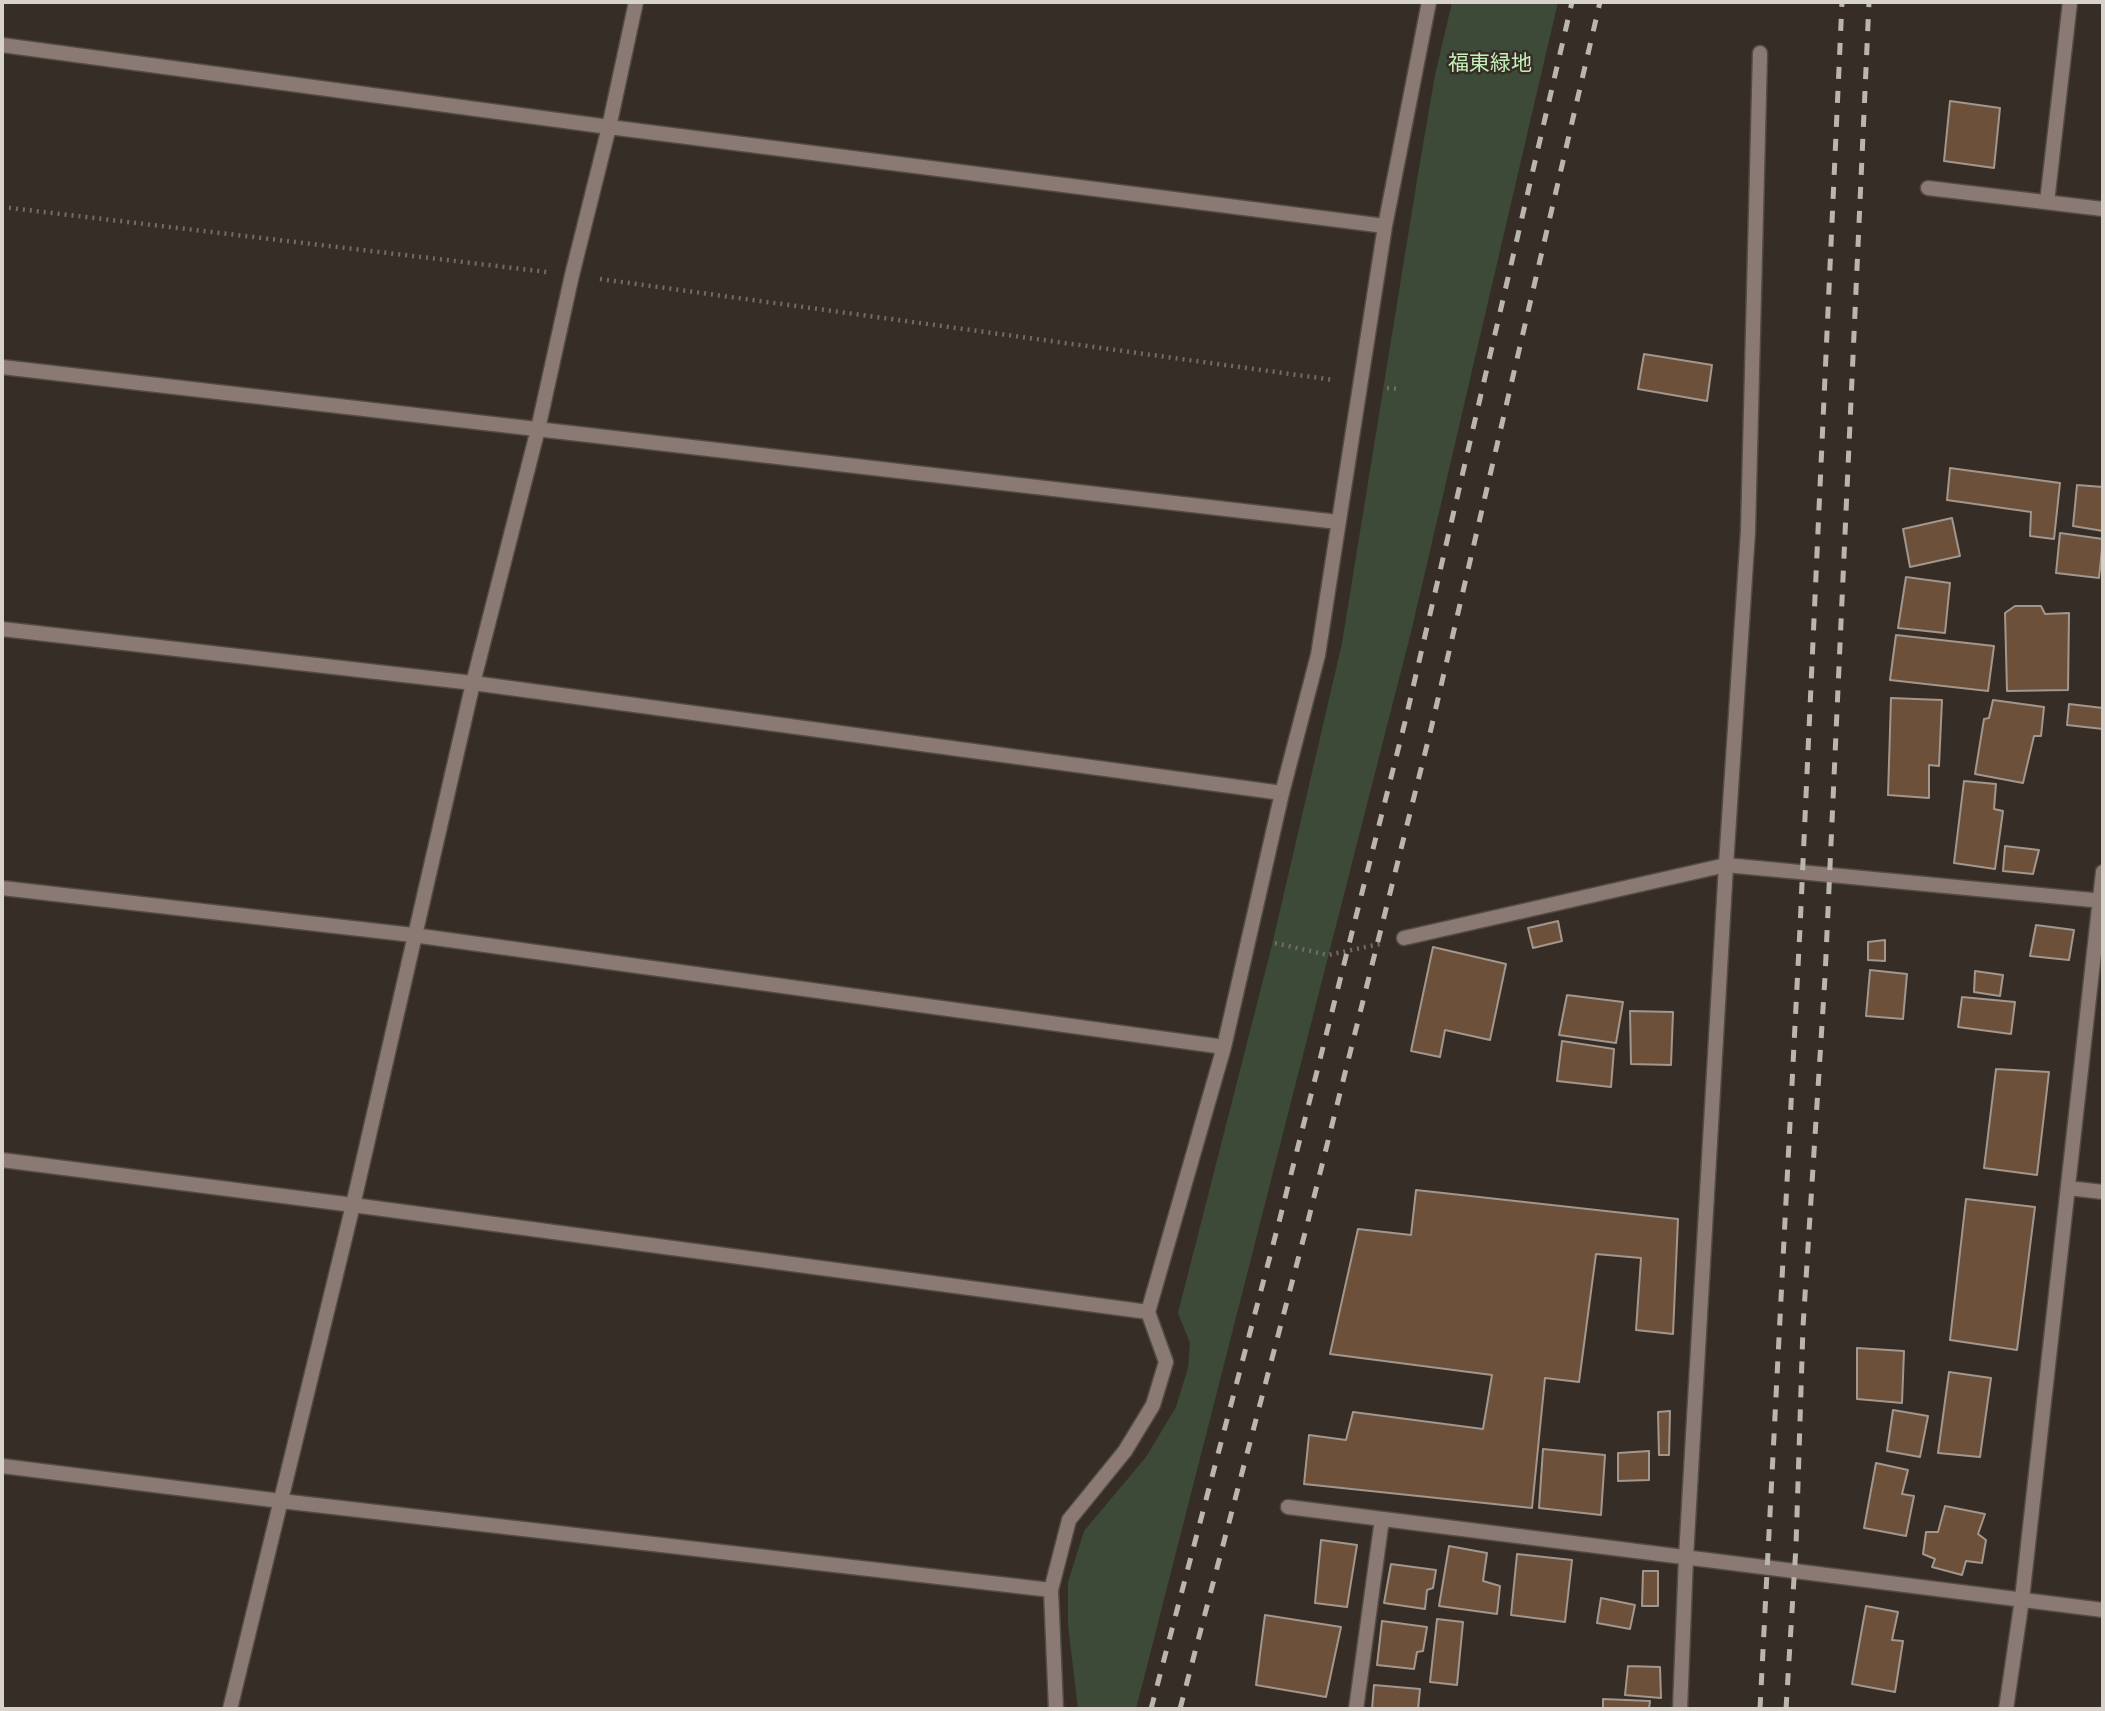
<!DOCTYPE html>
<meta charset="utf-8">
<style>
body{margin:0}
#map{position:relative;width:2105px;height:1711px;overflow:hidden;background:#362e26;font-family:Manrope,sans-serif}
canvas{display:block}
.frame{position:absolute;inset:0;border:4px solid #d7d2cc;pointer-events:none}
</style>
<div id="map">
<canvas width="2105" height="1711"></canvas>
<div class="frame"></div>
</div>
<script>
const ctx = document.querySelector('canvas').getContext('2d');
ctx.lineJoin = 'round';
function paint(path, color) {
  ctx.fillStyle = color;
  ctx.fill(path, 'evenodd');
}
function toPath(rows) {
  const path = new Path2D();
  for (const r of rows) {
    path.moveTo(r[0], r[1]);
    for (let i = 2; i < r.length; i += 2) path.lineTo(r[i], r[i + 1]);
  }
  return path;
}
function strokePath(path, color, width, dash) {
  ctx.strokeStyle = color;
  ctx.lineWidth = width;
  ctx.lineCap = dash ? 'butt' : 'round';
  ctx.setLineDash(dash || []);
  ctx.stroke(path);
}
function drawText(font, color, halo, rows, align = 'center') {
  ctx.font = font + ' Manrope,"Noto Sans JP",sans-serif';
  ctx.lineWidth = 5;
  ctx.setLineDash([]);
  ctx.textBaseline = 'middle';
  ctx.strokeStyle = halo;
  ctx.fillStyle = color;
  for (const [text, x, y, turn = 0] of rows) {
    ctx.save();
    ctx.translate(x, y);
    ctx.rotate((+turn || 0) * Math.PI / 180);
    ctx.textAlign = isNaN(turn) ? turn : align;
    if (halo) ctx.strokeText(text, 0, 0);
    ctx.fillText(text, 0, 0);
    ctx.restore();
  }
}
paint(toPath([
 [1452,2,1558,2,1412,628,1136,1709,1078,1709,1068,1625,1068,1582,1084,1531,1146,1457,1176,1407,1188,1368,1190,1343,1178,1313,1272,945,1342,643,1418,174,1435,75]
]), '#3c4a37');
const building = toPath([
 [1950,101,2000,108,1994,168,1944,161,1950,101],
 [1644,354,1712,365,1707,401,1638,389,1644,354],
 [1950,468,2060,483,2054,539,2030,536,2031,512,1947,500,1950,468],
 [2077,485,2103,487,2103,531,2073,526,2077,485],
 [1952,518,1960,556,1910,567,1903,529,1952,518],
 [2060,533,2103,539,2099,578,2056,573,2060,533],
 [1906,577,1950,583,1945,633,1898,628,1906,577],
 [2015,606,2041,606,2045,614,2069,613,2068,690,2007,691,2005,613,2015,606],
 [1896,635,1994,646,1988,691,1890,680,1896,635],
 [1891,698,1942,700,1939,766,1929,765,1929,798,1888,795,1891,698],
 [1993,700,2044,707,2041,736,2034,736,2023,783,1975,774,1984,719,1989,718,1993,700],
 [2069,704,2103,708,2103,729,2067,725,2069,704],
 [1964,781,1996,784,1994,809,2003,811,1995,869,1954,863,1964,781],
 [2005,846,2039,850,2033,874,2003,871,2005,846],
 [1558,921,1562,941,1533,948,1528,928,1558,921],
 [2036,925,2074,930,2069,960,2030,956,2036,925],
 [1885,940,1885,961,1868,960,1868,942,1885,940],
 [1433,947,1506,964,1490,1040,1445,1030,1440,1057,1411,1051,1433,947],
 [1870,970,1907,974,1903,1019,1866,1016,1870,970],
 [1975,971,2003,975,2000,996,1974,992,1975,971],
 [1567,995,1623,1002,1616,1043,1559,1035,1567,995],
 [1962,997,2015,1002,2011,1034,1958,1027,1962,997],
 [1630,1011,1673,1012,1671,1065,1631,1064,1630,1011],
 [1562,1041,1614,1049,1611,1087,1557,1081,1562,1041],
 [1996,1069,2049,1072,2037,1175,1984,1168,1996,1069],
 [1416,1190,1678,1219,1673,1334,1636,1330,1641,1258,1596,1254,1579,1382,1545,1378,1532,1508,1304,1484,1309,1435,1346,1440,1353,1412,1483,1429,1492,1375,1330,1354,1358,1229,1411,1235,1416,1190],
 [1966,1199,2035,1207,2017,1350,1950,1340,1966,1199],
 [1857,1348,1904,1351,1902,1403,1857,1399,1857,1348],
 [1949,1372,1991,1378,1980,1457,1938,1453,1949,1372],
 [1893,1410,1928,1416,1920,1457,1887,1451,1893,1410],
 [1670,1411,1669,1455,1659,1455,1658,1412,1670,1411],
 [1543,1449,1605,1455,1601,1515,1539,1508,1543,1449],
 [1649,1451,1649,1480,1618,1481,1618,1453,1649,1451],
 [1876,1463,1908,1470,1902,1494,1914,1496,1906,1536,1864,1528,1876,1463],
 [1945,1506,1985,1514,1978,1534,1986,1540,1982,1563,1966,1561,1962,1575,1932,1567,1935,1559,1923,1554,1926,1532,1938,1532,1945,1506],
 [1321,1540,1357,1545,1347,1607,1315,1603,1321,1540],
 [1449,1546,1487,1553,1483,1581,1500,1586,1497,1614,1439,1606,1449,1546],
 [1517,1554,1572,1560,1565,1622,1511,1615,1517,1554],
 [1391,1564,1436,1570,1433,1588,1427,1590,1425,1609,1384,1603,1391,1564],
 [1643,1571,1658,1571,1658,1606,1642,1606,1643,1571],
 [1601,1598,1635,1605,1630,1629,1597,1623,1601,1598],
 [1866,1606,1898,1612,1892,1640,1903,1641,1895,1692,1852,1684,1866,1606],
 [1265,1615,1341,1627,1326,1697,1256,1685,1265,1615],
 [1437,1619,1463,1622,1457,1685,1430,1682,1437,1619],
 [1382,1621,1427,1627,1423,1651,1417,1652,1414,1669,1377,1665,1382,1621],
 [1628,1666,1660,1667,1661,1698,1625,1695,1628,1666],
 [1374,1685,1420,1689,1418,1709,1372,1709,1374,1685],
 [1603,1699,1650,1701,1649,1709,1603,1709,1603,1699]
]);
paint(building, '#6d5039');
strokePath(building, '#a2978e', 2);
const minor = toPath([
 [2,45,609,127,1385,226],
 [1928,188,2103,209],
 [2047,202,2070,2],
 [2,367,1338,522],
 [2,629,473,683,1282,793],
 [2,888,413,935,1224,1047],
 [1404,938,1726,865,2103,901],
 [2,1160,353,1205,1148,1312],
 [2068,1188,2103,1192],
 [2,1466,281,1501,1051,1590],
 [1288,1507,2103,1610],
 [230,1709,353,1205,473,683,538,429,572,275,609,127,636,2],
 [1056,1709,1051,1590,1069,1520,1125,1451,1153,1405,1166,1362,1148,1312,1224,1047,1282,793,1318,655,1385,226,1429,2],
 [1356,1709,1382,1519],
 [1680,1709,1686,1557,1726,865,1748,531,1760,53],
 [2006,1709,2022,1599,2103,872]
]);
strokePath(minor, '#534c44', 17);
strokePath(toPath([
 [2,207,547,272],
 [600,279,1334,380],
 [1387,388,1401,389],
 [1275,943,1328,955,1380,944]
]), '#736c65', 4.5, [2, 5]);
strokePath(minor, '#8b7a74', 14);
strokePath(toPath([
 [1151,1709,1279,1222,1405,722,1572,2],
 [1180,1709,1306,1229,1431,729,1600,2],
 [1760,1709,1800,928,1842,2],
 [1786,1709,1796,1546,1803,1327,1825,977,1869,2]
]), '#bbb5af', 5, [12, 12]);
drawText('21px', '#c6efba', '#362e26', [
 ["福東緑地",1490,64]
]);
</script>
